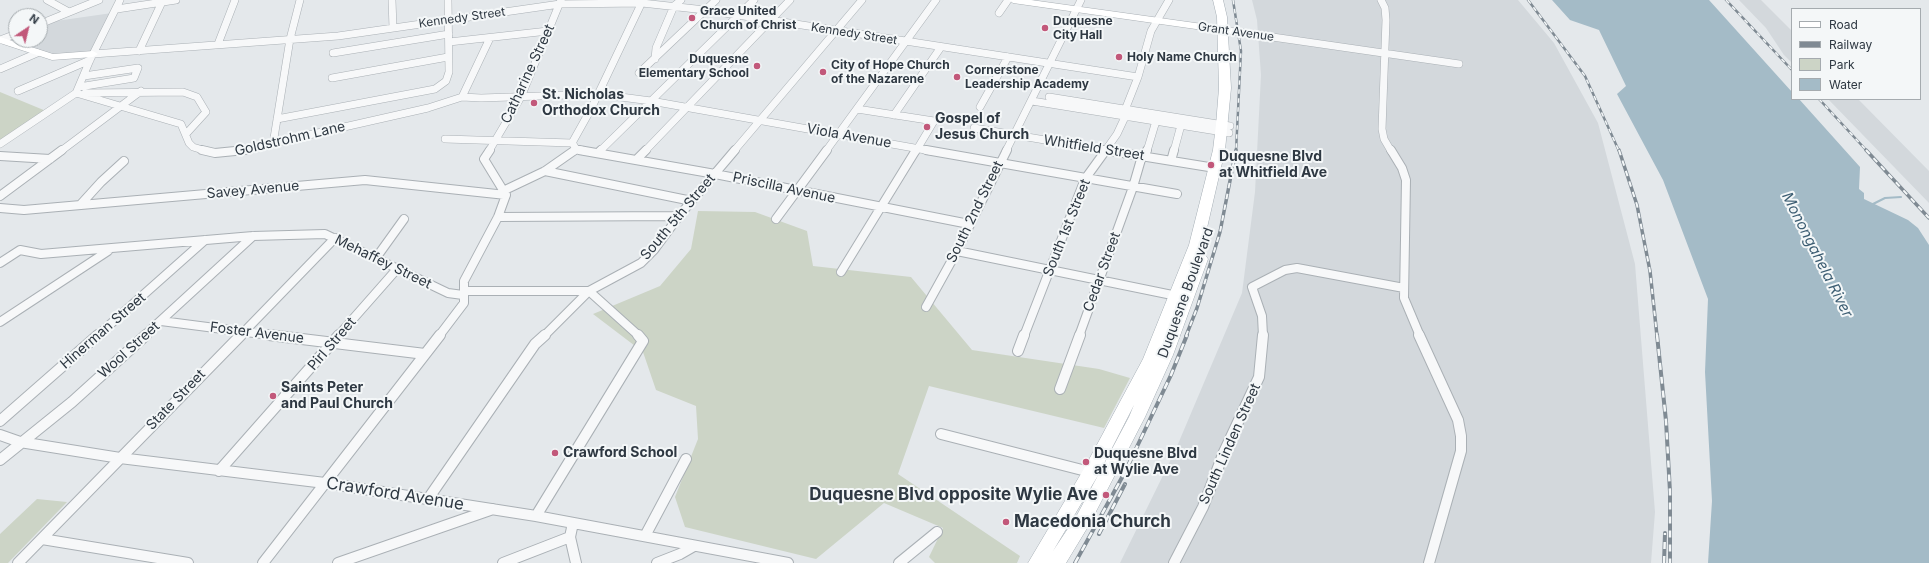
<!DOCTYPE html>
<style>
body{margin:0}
#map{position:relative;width:1929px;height:563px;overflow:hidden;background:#e4e8eb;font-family:Inter,sans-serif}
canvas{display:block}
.legend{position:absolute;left:1791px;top:8px;width:130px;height:92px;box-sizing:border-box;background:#f4f7f8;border:1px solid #a5abaf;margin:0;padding:5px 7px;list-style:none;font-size:12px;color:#2e3842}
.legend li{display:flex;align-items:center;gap:8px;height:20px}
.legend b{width:20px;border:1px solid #a5abaf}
.north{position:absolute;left:8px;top:8px;width:40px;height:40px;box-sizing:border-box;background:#f4f7f8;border:1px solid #a5abaf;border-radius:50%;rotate:35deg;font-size:11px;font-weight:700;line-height:16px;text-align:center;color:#2e3842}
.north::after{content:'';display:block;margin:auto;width:14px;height:18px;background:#c2587a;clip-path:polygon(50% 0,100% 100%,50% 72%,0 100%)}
</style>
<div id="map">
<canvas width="1929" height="563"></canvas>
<ul class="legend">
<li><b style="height:5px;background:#fff"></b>Road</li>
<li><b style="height:5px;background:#7f8a93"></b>Railway</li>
<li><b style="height:11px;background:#ccd4c6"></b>Park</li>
<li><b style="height:11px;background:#a4bbc7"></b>Water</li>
</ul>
<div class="north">N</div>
</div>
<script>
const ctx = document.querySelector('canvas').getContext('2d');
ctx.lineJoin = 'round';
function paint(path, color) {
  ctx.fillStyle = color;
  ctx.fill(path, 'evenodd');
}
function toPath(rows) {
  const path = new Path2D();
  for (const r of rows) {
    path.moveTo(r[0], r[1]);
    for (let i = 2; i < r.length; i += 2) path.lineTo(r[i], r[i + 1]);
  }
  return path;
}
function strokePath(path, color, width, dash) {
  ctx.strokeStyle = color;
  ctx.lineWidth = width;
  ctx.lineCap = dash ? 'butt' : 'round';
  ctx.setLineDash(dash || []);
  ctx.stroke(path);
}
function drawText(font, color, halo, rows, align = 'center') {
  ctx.font = font + ' Inter,sans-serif';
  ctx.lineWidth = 4;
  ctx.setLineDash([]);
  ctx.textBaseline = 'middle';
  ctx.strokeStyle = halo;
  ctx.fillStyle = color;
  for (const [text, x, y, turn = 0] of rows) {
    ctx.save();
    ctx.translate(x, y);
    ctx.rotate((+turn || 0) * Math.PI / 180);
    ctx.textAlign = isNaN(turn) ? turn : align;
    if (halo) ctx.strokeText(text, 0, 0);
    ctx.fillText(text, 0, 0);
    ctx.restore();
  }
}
paint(toPath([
 [1252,0,1518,0,1554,43,1598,123,1635,264,1655,512,1651,563,1120,563,1175,451,1242,293,1255,192,1261,75,1257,20],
 [1739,0,1761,0,1792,31,1792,63,1784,55,1766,28],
 [112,13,93,52,51,54,8,38,16,35,16,40,40,40,40,26,56,21],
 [1828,99,1858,99,1929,171,1929,203]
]), '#d3d8dc');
paint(toPath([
 [0,92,46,111,0,142],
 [698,211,755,212,807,231,813,266,911,277,972,350,1099,369,1130,378,1104,428,929,386,898,474,1020,556,1017,563,935,563,929,557,943,528,884,503,816,559,685,527,675,497,698,439,696,406,656,390,643,352,593,314,660,286,691,249],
 [37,499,67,502,8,563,0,563,0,534]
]), '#ccd4c6');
paint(toPath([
 [1552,0,1709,0,1792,92,1792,99,1799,99,1860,167,1859,189,1864,193,1864,199,1908,220,1918,228,1929,245,1929,563,1708,563,1712,501,1705,372,1708,299,1663,180,1617,94,1626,86,1599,30,1570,20]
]), '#a4bbc7');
strokePath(toPath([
 [1873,204,1885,198,1901,197]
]), '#a4bbc7', 2);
const streetFar2 = toPath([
 [47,0,69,12],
 [392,0,393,28],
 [1381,0,1385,8,1386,20,1382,129,1384,139,1391,151],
 [117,9,176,0],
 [999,13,1008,0],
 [40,24,99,0],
 [1231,31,1459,64],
 [0,40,16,34],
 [449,42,548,31],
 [218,44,235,0],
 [139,51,162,2],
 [333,53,449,34],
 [93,54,338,36,560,4,642,3,705,10,1138,77],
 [655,59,656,48,674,6,681,0],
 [0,69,37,53],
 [639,73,716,0],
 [332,78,448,57],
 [79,87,134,78,138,68,84,76],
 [18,91,90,60],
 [76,93,181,124,189,143,193,147,206,151],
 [85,93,183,92,197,97,206,112,186,134],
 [462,97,490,38],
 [1049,97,1230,126],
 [1032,101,1229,133],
 [980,107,1008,57],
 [857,109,934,121,916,151],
 [894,115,941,47],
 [277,119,435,89,446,81,449,72,448,0],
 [974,128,1110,151],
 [445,139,572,143],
 [276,141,274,138,290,39,300,0],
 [572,143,591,109,643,0],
 [0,144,76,93,90,60,120,0],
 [573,144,576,149,574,151],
 [576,149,585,151],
 [61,151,141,91],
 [238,151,428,108,462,97,481,98,598,94,651,101,931,151],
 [489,151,521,97,561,0],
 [600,151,754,0],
 [645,151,790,0],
 [734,151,862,0],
 [826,151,936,0],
 [1006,151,1081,0],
 [1105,151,1117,134,1125,117,1125,110,1138,77,1151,31,1169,0],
 [1147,151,1156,121],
 [1174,151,1181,125]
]);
const streetFar1 = toPath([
 [202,150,215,153,245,150],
 [579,150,715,174,969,224],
 [926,150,1177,194],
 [1104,150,1215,168],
 [1391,150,1402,168,1406,180,1404,298,1420,336],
 [599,152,601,150],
 [0,156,50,159],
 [1145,156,1147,150],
 [637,159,646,150],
 [1171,161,1174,150],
 [545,171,692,201],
 [505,190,545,171,575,150],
 [0,196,62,150],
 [81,204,101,182,124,161],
 [0,208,24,210,365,180,506,195],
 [498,217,679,216],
 [776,219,827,150],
 [957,251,1177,296],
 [376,258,404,219],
 [0,263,20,250,41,254,253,236,325,234,448,293,463,295],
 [841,272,916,150],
 [464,291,589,291,639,336],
 [926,307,957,251,1007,150],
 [161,321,277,336],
 [0,322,108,251],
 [97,336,205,240],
 [144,336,253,236],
 [240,336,335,238],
 [338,336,397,269],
 [439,336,464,303,464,281,498,217,506,195,484,159,490,150],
 [544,336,589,291,641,263,654,250,679,216,735,150],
 [1024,336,1085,179,1106,150],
 [1079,336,1133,187,1142,156],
 [1263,336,1262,316,1252,287,1285,270,1297,268,1404,288]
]);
const street = toPath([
 [269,335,425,354],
 [1419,335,1458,420,1461,436,1461,451,1429,563],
 [1018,351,1024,335],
 [1060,389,1080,335],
 [0,421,98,335],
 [941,434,1094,473],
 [0,435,20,442,120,458,325,483,536,516,788,563],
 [0,460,72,402,146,335],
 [219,471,339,335],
 [428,499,535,344,545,335],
 [536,516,643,341,638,335],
 [573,523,570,537,576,563],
 [645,536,686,459],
 [42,539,188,563],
 [18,563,241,335],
 [263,563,440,335],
 [338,563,493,509],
 [503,563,570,537],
 [657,563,680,554,694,546],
 [899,563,937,532],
 [1174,563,1203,507,1224,452,1259,377,1263,335]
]);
const secondary = toPath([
 [1009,0,1031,0,1231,28,1235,31,1231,34,1013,3,1009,0],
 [0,37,53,54,93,51,98,54,93,57,52,60,0,43,0,37]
]);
const primary = toPath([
 [1213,0,1223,0,1227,17,1231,88,1225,150,1203,245,1199,255,1206,256,1208,259,1173,355,1145,417,1089,525,1066,563,1047,563,1048,561,1047,563,1028,563,1085,467,1143,359,1189,245,1213,150,1216,125,1219,88,1217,17,1213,0],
 [1134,405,1129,417,1077,515,1053,551,1097,477,1134,405]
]);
strokePath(streetFar2, '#aab0b5', 8);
strokePath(streetFar1, '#aab0b5', 10);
strokePath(street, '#aab0b5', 12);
strokePath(secondary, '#aab0b5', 1);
strokePath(primary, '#a5aeb5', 1);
strokePath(streetFar2, '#f7f8f9', 7);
strokePath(streetFar1, '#f7f8f9', 8);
strokePath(street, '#f7f8f9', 10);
paint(secondary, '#fff');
paint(primary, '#fff');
const railFar2 = toPath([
 [1233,0,1241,51,1236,151],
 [1528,0,1585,76,1619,151],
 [1726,0,1792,70],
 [1819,99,1867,151]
]);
const railFar1 = toPath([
 [1619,150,1637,205,1650,271,1657,336],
 [1866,150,1929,218],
 [1186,336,1197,308,1220,232,1236,150]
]);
const rail = toPath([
 [1657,335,1666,421,1670,492,1670,563],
 [1099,534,1125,484],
 [1075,563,1125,472,1171,375,1187,335],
 [1664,563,1665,533]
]);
strokePath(railFar2, '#7f8a93', 2.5);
strokePath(railFar1, '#7f8a93', 3.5);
strokePath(rail, '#7f8a93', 4);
strokePath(railFar2, '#f4f7f8', 1.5, [4.5]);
strokePath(railFar1, '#f4f7f8', 2, [5.5]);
strokePath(rail, '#f4f7f8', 2.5, [7]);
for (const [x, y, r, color] of [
 [692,18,4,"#c2587a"],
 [1045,28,4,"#c2587a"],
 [1119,57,4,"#c2587a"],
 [757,66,4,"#c2587a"],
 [823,72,4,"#c2587a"],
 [957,77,4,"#c2587a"],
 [534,103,4,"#c2587a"],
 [927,127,4,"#c2587a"],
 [1211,165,4,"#c2587a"],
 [273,396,4,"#c2587a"],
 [555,453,4,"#c2587a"],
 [1086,462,4,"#c2587a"],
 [1106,495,4,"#c2587a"],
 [1006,522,4,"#c2587a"]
]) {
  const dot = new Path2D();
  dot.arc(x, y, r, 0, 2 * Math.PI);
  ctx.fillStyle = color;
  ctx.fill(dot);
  strokePath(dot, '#f4f7f8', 1.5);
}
drawText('bold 12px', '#2e3842', '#f4f7f8', [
 ["Grace United",700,11],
 ["Church of Christ",700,25],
 ["Duquesne",1053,21],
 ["City Hall",1053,35],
 ["Holy Name Church",1127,57],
 ["Duquesne",749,59,"right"],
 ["Elementary School",749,73,"right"],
 ["City of Hope Church",831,65],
 ["of the Nazarene",831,79],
 ["Cornerstone",965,70],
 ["Leadership Academy",965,84]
], 'left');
drawText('12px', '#2e3842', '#f4f7f8', [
 ["Kennedy Street",462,18,-8],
 ["Grant Avenue",1236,32,8],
 ["Kennedy Street",854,34,9]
]);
drawText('14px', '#2e3842', '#f4f7f8', [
 ["Catharine Street",528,74,-65],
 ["Viola Avenue",849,136,10],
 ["Goldstrohm Lane",290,139,-13],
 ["Whitfield Street",1094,148,9],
 ["Priscilla Avenue",784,188,12],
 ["Savey Avenue",253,190,-5],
 ["South 2nd Street",975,212,-64],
 ["South 5th Street",678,217,-50],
 ["South 1st Street",1067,228,-68],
 ["Mehaffey Street",383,262,26],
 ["Cedar Street",1102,272,-70],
 ["Duquesne Boulevard",1186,293,-70],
 ["Hinerman Street",103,331,-41],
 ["Foster Avenue",257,333,7],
 ["Pirl Street",332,344,-49],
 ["Wool Street",129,350,-42],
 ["State Street",176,400,-46],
 ["South Linden Street",1230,444,-66]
]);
drawText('bold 14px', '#2e3842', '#f4f7f8', [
 ["St. Nicholas",542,95],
 ["Orthodox Church",542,111],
 ["Gospel of",935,119],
 ["Jesus Church",935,135],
 ["Duquesne Blvd",1219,157],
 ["at Whitfield Ave",1219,173],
 ["Saints Peter",281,388],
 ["and Paul Church",281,404],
 ["Crawford School",563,453],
 ["Duquesne Blvd",1094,454],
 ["at Wylie Ave",1094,470]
], 'left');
drawText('italic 15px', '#3c5d72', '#f4f7f8', [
 ["Monongahela River",1817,255,63]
]);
drawText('17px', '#2e3842', '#f4f7f8', [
 ["Crawford Avenue",395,494,9]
]);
drawText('bold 17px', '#2e3842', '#f4f7f8', [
 ["Duquesne Blvd opposite Wylie Ave",1098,495],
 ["Macedonia Church",1014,522,"left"]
], 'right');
</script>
